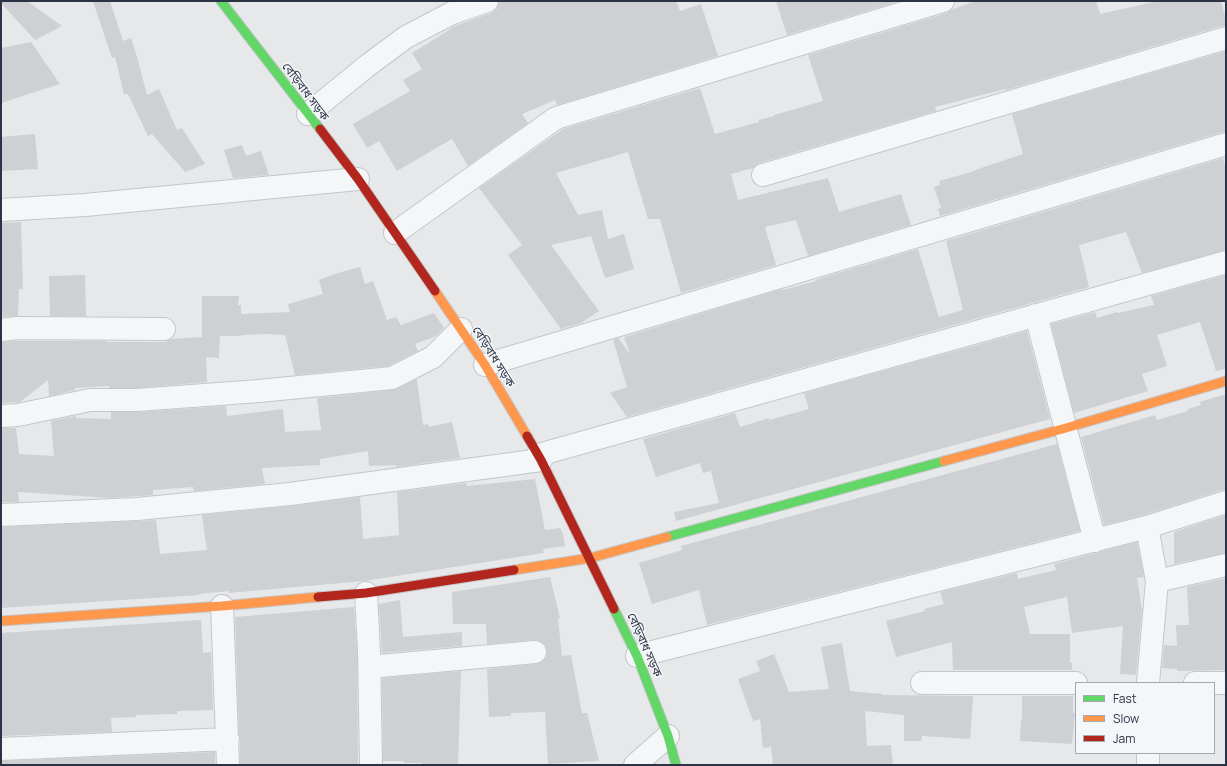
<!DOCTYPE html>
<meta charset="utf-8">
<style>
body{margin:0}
#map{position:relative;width:1227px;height:766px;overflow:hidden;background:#e6e8ea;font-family:Manrope,sans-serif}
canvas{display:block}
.frame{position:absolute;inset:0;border:2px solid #2b3445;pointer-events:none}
.legend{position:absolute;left:1075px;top:682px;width:140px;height:72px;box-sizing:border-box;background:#f4f6f9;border:1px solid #a4a8b1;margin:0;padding:5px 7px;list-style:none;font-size:12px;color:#2b3445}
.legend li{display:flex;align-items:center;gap:8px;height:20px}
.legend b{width:20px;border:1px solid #a4a8b1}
</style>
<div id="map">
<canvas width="1227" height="766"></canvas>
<div class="frame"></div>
<ul class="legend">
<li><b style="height:5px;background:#63d668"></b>Fast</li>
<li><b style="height:5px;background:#ff974d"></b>Slow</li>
<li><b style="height:5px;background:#b3261e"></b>Jam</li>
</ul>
</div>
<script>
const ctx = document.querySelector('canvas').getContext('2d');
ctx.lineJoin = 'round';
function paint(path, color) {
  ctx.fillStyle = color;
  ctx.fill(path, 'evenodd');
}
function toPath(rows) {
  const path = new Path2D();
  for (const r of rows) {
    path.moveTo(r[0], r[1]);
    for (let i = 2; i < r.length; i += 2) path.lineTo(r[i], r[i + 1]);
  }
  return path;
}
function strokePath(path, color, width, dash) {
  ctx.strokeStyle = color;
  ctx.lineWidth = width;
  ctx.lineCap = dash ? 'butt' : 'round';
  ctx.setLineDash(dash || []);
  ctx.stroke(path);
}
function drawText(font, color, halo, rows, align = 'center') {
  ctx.font = font + ' Manrope,"Noto Sans Bengali",sans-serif';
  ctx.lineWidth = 3;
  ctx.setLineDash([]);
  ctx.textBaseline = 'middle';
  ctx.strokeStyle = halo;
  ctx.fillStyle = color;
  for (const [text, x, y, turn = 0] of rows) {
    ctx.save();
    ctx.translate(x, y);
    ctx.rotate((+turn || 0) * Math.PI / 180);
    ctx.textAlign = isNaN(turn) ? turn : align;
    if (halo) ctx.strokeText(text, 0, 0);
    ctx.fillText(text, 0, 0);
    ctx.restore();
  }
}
paint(toPath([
 [1,1,27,1,62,26,35,40,1,3],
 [93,1,110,1,123,41,131,38,137,57,147,95,159,89,177,130,182,128,205,164,185,172,152,134,148,136,128,94,124,94,115,57,112,58],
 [499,1,676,1,680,11,701,4,718,56,557,105,555,100,522,114,528,123,468,166,452,139,397,171,379,141,367,148,353,124,410,91,403,80,422,69,412,53,449,30,449,29,457,25,491,13,497,9],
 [776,1,900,1,787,35],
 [976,1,1096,1,1100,14,1158,1,1221,1,1226,20,1226,26,1222,26,1006,90,1005,89,935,107,936,111,759,163,753,168,731,174,738,200,828,178,839,212,901,194,911,225,808,256,796,220,765,227,776,265,681,293,660,219,648,219,628,152,556,173,578,215,602,210,608,239,624,234,634,269,605,278,591,236,551,245,599,311,581,323,561,329,508,255,522,245,479,188,563,129,700,88,715,134,759,122,759,120,774,116,774,115,823,101,808,55,947,13,953,9],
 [31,42,60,84,1,103,1,48],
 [1226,51,1226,132,1222,132,940,216,938,209,941,208,934,187,940,185,939,181,975,171,975,170,1023,154,1012,114],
 [35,134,38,169,1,171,1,137],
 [242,145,246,156,261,151,269,175,233,178,224,150],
 [1223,158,1226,169,1226,250,1142,273,1126,232,1115,235,1079,245,1089,287,627,417,610,393,627,387,613,340,618,338,630,354,624,337,782,289,783,290,816,281,815,280,918,249,939,317,963,310,946,241],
 [21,222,23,289,19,289,18,316,1,317,1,223],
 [360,267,365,284,373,281,387,320,396,317,401,325,434,313,444,328,436,336,415,344,418,351,388,366,295,375,285,335,267,334,241,335,241,336,220,336,219,358,206,357,207,382,137,388,109,388,109,386,75,388,75,390,49,396,48,380,20,402,1,403,1,342,19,341,106,341,106,342,164,342,171,339,202,337,202,296,239,296,238,305,241,305,241,314,290,312,288,304,323,294,319,280,338,273],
 [85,275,86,316,50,316,49,276],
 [1226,275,1226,369,1216,371,1200,322,1157,335,1167,366,1142,374,1148,391,1074,413,1051,324,1095,312,1097,318,1117,312,1118,313,1154,305,1151,296],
 [1027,331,1050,419,676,521,674,512,719,503,711,471,703,473,700,463,656,477,643,439,735,413,740,427,769,418,769,420,809,409,804,393],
 [417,379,423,425,428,424,429,427,452,422,460,458,396,467,396,465,369,466,368,451,320,459,320,465,262,468,265,484,194,491,193,487,153,490,153,495,111,498,18,492,19,502,1,502,1,428,16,428,19,454,54,456,51,421,76,416,76,418,111,419,111,412,138,412,226,406,227,416,283,409,285,432,321,430,317,398,393,390],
 [1226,394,1226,490,1222,490,1144,515,1104,525,1081,437,1155,415,1157,420,1188,411,1188,409,1201,405,1200,402],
 [1057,444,1080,531,707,625,699,590,652,604,639,563,682,550,681,546],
 [535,479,545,530,560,528,563,534,565,546,543,549,544,553,364,581,229,593,229,591,199,594,199,595,1,608,1,527,138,521,156,520,160,554,207,550,202,515,291,506,360,497,363,539,399,535,397,492,466,483,467,486],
 [1226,515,1226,553,1174,564,1174,532],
 [1137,542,1144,577,1137,578,1142,610,1136,675,1120,674,1123,626,1072,633,1067,597,1024,607,1030,634,1070,634,1070,663,1072,663,1072,670,953,670,952,642,896,657,886,621,925,611,924,609,944,604,940,592,1017,573,1018,579,1056,570,1054,564],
 [550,577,560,618,558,619,562,656,571,655,582,713,587,713,599,761,548,764,545,712,511,713,511,716,489,717,487,669,536,664,542,662,546,657,547,650,545,645,540,641,534,640,487,644,486,624,453,624,452,592],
 [1226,578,1226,670,1177,671,1177,669,1162,668,1164,645,1177,646,1176,625,1189,625,1187,587],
 [400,600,403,637,462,632,462,646,382,653,379,604],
 [354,607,357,651,358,765,240,765,240,739,239,735,235,617],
 [201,620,203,653,211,652,213,710,177,711,177,714,136,715,136,717,111,718,112,732,1,736,1,633],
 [842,643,850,691,882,694,882,695,973,696,970,739,922,736,921,741,904,741,904,715,865,711,867,746,891,745,893,765,773,765,771,747,763,748,760,719,753,721,738,679,760,671,756,661,774,654,789,692,829,689,821,647],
 [461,671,458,765,422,765,422,763,404,763,404,761,383,761,382,678],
 [1022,696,1073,696,1073,713,1075,713,1072,744,1020,741,1021,719,1022,719],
 [215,752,215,765,2,765,2,761]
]), '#ced0d3');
const street = toPath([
 [308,114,367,66,406,37,452,13,487,1],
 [763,175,1226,38],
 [1,210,85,205,358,179],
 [395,233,556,118,943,1],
 [1036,315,1095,541],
 [1,330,18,328,164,329],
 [485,365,1226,144],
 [1,416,18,415,90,400,137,400,259,391,392,378,433,357,461,329],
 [538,455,1226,262],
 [1,515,137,509,290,494,541,460],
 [1147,527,1157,581,1148,683],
 [1157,581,1226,565],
 [366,593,369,651,371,765],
 [222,606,228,765],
 [637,656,1147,527,1226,502],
 [369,667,535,652],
 [922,683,1076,683],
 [1195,683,1226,683],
 [1,749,228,739],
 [1148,753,1148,765],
 [635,765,668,736]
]);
const fast = toPath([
 [221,1,320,129],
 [667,537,944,461],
 [614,609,637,656,668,736,676,765]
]);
const slow = toPath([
 [435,291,485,365,527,436],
 [944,461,1066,428,1226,381],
 [514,570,590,558,667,537],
 [1,621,222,606,318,597]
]);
const jam = toPath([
 [320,129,358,179,435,291],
 [527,436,541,460,614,609],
 [318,597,366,593,514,570]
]);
strokePath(street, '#c4c6c8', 24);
strokePath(fast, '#c4c6c8', 11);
strokePath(slow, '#c4c6c8', 11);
strokePath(jam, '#c4c6c8', 11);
strokePath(street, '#f5f6f7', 22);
strokePath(fast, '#63d668', 9);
strokePath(slow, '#ff974d', 9);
strokePath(jam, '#b3261e', 9);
drawText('12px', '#2b3445', '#f4f6f9', [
 ["বেড়িবাধ সড়ক",305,92,53],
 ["বেড়িবাধ সড়ক",493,357,58],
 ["বেড়িবাধ সড়ক",644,645,66]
]);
</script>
